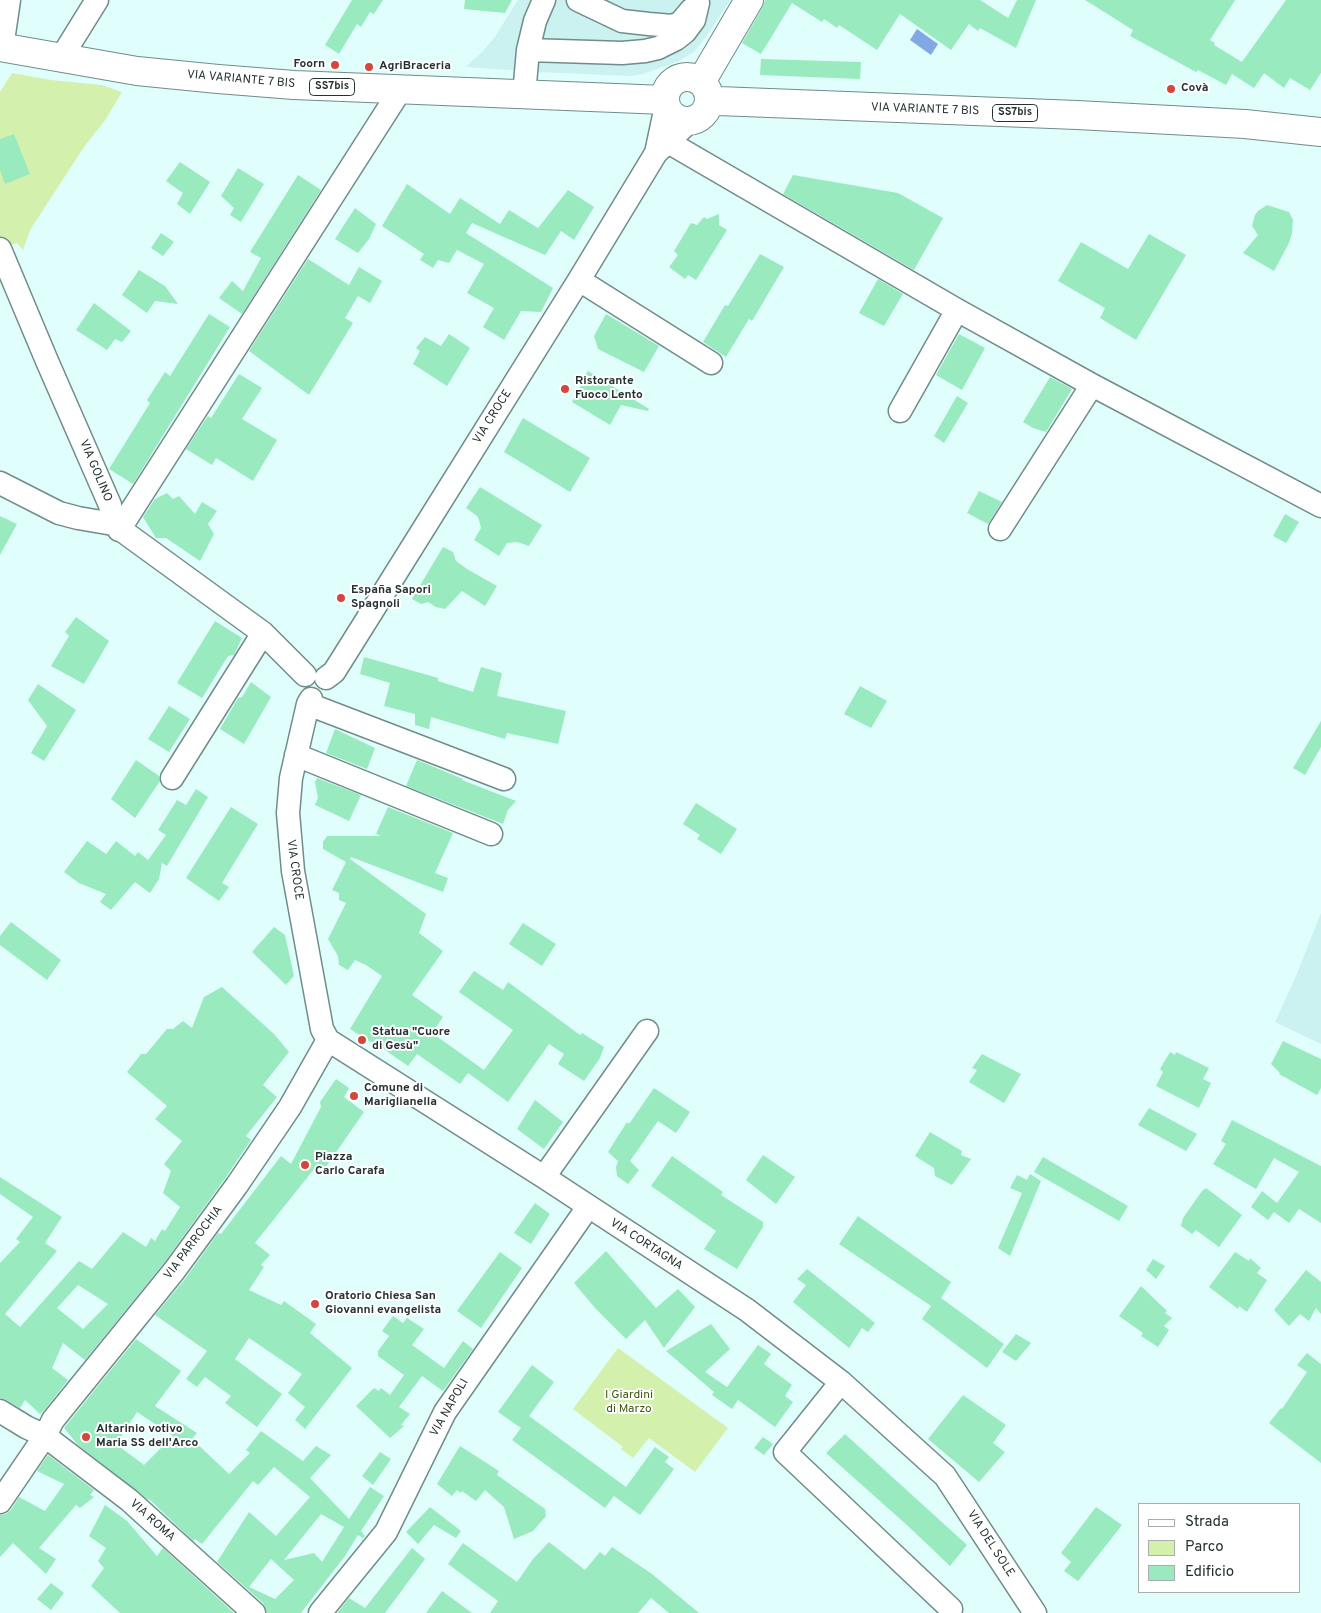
<!DOCTYPE html>
<meta charset="utf-8">
<style>
body{margin:0}
#map{position:relative;width:1321px;height:1613px;overflow:hidden;background:#e0fefc;font-family:Overpass,sans-serif}
canvas{display:block}
.legend{position:absolute;left:1138px;top:1503px;width:162px;height:90px;box-sizing:border-box;background:#fff;border:1px solid #a8adad;margin:0;padding:6px 9px;list-style:none;font-size:15px;color:#263131}
.legend li{display:flex;align-items:center;gap:10px;height:25px}
.legend b{width:25px;border:1px solid #a8adad}
</style>
<div id="map">
<canvas width="1321" height="1613"></canvas>
<ul class="legend">
<li><b style="height:6px;background:#fff"></b>Strada</li>
<li><b style="height:14px;background:#d3f1ac"></b>Parco</li>
<li><b style="height:14px;background:#99eabf"></b>Edificio</li>
</ul>
</div>
<script>
const ctx = document.querySelector('canvas').getContext('2d');
ctx.lineJoin = 'round';
function paint(path, color) {
  ctx.fillStyle = color;
  ctx.fill(path, 'evenodd');
}
function toPath(rows) {
  const path = new Path2D();
  for (const r of rows) {
    if (r.length === 3) {
      path.moveTo(r[0] + r[2], r[1]);
      path.arc(r[0], r[1], r[2], 0, 2 * Math.PI);
      continue;
    }
    path.moveTo(r[0], r[1]);
    for (let i = 2; i < r.length; i += 2) path.lineTo(r[i], r[i + 1]);
  }
  return path;
}
function strokePath(path, color, width, dash) {
  ctx.strokeStyle = color;
  ctx.lineWidth = width;
  ctx.lineCap = dash ? 'butt' : 'round';
  ctx.setLineDash(dash || []);
  ctx.stroke(path);
}
function drawText(font, color, halo, rows, align = 'center') {
  ctx.font = font + ' Overpass,sans-serif';
  ctx.lineWidth = 4;
  ctx.setLineDash([]);
  ctx.textBaseline = 'middle';
  ctx.strokeStyle = halo;
  ctx.fillStyle = color;
  for (const [text, x, y, turn = 0] of rows) {
    ctx.save();
    ctx.translate(x, y);
    ctx.rotate((+turn || 0) * Math.PI / 180);
    ctx.textAlign = isNaN(turn) ? turn : align;
    if (halo) ctx.strokeText(text, 0, 0);
    ctx.fillText(text, 0, 0);
    ctx.restore();
  }
}
paint(toPath([
 [518,0,730,0,711,30,694,52,677,62,643,74,631,76,537,72,466,67,483,51,494,38],
 [1321,913,1321,1044,1275,1022,1296,976]
]), '#cbf2f0');
paint(toPath([
 [12,73,51,80,102,85,122,92,106,119,84,147,30,230,23,250,17,243,4,247,0,237,0,92],
 [618,1348,728,1428,695,1472,649,1438,633,1458,621,1449,623,1447,573,1409]
]), '#d3f1ac');
paint(toPath([
 [917,29,938,44,931,55,910,40]
]), '#81a7e5');
paint(toPath([
 [352,0,383,0,374,14,370,12,361,27,357,24,339,54,325,45],
 [465,0,512,0,505,13,464,9],
 [765,0,980,0,1008,18,1017,0,1036,0,1016,48,980,28,978,31,969,24,951,50,900,14,877,50,839,25,837,28,824,19,822,22,792,3,761,54,742,43,762,8],
 [1085,0,1235,0,1210,40,1215,43,1214,45,1242,62,1286,0,1321,0,1321,73,1310,90,1290,78,1284,88,1264,73,1254,88,1232,74,1226,85,1198,70,1196,72,1130,36,1133,30],
 [761,59,861,62,860,79,760,75],
 [14,134,30,174,5,184,0,170,0,139],
 [180,162,210,182,190,214,177,204,183,193,166,181],
 [238,168,264,184,241,222,230,215,234,208,221,196],
 [298,175,321,190,242,314,219,298,232,281,243,291,261,258,250,252],
 [793,175,898,193,943,218,914,270,783,194],
 [407,184,450,214,460,198,500,224,509,210,538,228,568,190,594,207,574,240,561,231,545,255,472,223,466,233,553,288,541,312,521,311,504,340,483,327,494,308,467,293,484,264,457,250,449,263,438,260,433,268,420,260,424,254,382,226],
 [1267,205,1289,212,1293,220,1292,233,1289,243,1274,271,1243,253,1258,235,1252,226,1255,215,1258,211],
 [355,208,376,224,369,239,358,253,335,239],
 [719,214,719,225,727,230,696,280,688,275,685,279,669,267,678,255,674,251,691,223,697,225,704,217,707,219],
 [161,233,174,242,163,256,151,248],
 [1149,234,1186,255,1136,340,1100,318,1105,308,1058,281,1081,242,1128,269],
 [760,254,784,267,752,321,749,319,726,357,703,342,725,305,728,306],
 [308,259,349,285,359,267,382,281,370,303,358,296,345,318,353,323,309,395,249,351],
 [139,270,165,286,178,304,155,301,147,313,122,295],
 [878,279,903,294,884,326,859,313],
 [94,303,131,331,122,342,115,339,107,350,76,330],
 [209,314,230,327,133,484,109,469,150,403,147,400,165,372,170,376],
 [606,314,659,346,644,372,598,349,594,336],
 [449,334,470,348,447,386,413,364,420,351,416,348,425,337,441,346],
 [959,334,985,348,962,390,936,375],
 [588,371,649,409,648,411,621,405,610,425,572,402,581,385,581,381],
 [239,374,262,388,242,419,277,440,253,481,216,458,212,465,186,449,208,416,211,418],
 [1050,377,1072,389,1046,432,1033,428,1023,422],
 [957,396,968,403,944,443,934,436],
 [523,418,590,458,570,492,504,452],
 [480,487,542,525,529,546,517,542,507,543,499,556,474,540,481,528,479,520,477,516,466,508],
 [979,491,1002,502,988,524,967,513],
 [167,493,173,499,179,496,195,514,202,502,217,511,208,524,214,534,200,561,166,538,156,538,143,517,155,499],
 [1285,514,1299,522,1286,543,1273,536],
 [0,516,17,524,0,555],
 [443,547,453,552,456,561,467,569,497,586,485,606,462,591,445,609,436,607,428,602,421,604,412,599],
 [76,617,109,641,84,684,51,666,69,636,65,632],
 [215,621,242,638,234,655,228,656,202,698,177,683],
 [364,657,438,678,438,681,473,692,481,667,502,673,497,696,566,711,558,744,507,733,505,739,431,717,429,729,415,725,415,714,384,706,390,683,360,674],
 [251,682,271,697,244,744,220,729,238,698,242,697],
 [38,684,76,710,44,761,31,753,47,726,28,700],
 [860,686,887,701,871,728,844,714],
 [169,706,190,719,169,752,148,739],
 [1321,721,1321,747,1305,775,1293,768],
 [335,729,375,748,367,769,326,753],
 [136,760,159,776,160,781,135,818,111,799],
 [417,760,463,779,462,780,516,801,508,810,503,824,406,786],
 [317,778,361,795,349,821,315,805,318,798,315,782],
 [196,789,208,797,167,866,162,863,159,879,150,893,135,882,111,910,100,902,106,894,79,883,64,872,87,841,106,854,116,841,135,856,138,852,148,860,166,835,158,830,177,800,186,805],
 [696,803,737,829,721,854,697,839,700,835,683,824],
 [231,807,258,824,222,883,229,887,219,901,186,878],
 [388,807,453,833,435,873,448,878,443,892,351,857,350,859,426,914,419,933,443,951,412,995,443,1017,432,1033,484,1070,513,1030,459,992,474,971,503,990,508,982,580,1035,582,1033,604,1047,600,1058,584,1081,558,1064,564,1054,549,1044,508,1102,468,1073,460,1084,417,1054,408,1066,378,1045,377,1046,350,1029,382,976,366,965,355,960,348,970,339,965,338,956,328,939,346,903,339,900,339,893,332,890,346,862,323,849,323,842,327,836,381,836,376,834],
 [11,922,61,960,47,980,0,945,0,936],
 [523,923,556,944,542,966,509,944],
 [274,927,285,935,294,976,286,985,252,952],
 [222,987,274,1034,289,1052,263,1085,277,1097,246,1136,251,1140,226,1177,164,1263,85,1360,63,1343,52,1368,68,1380,47,1407,40,1414,25,1400,20,1408,7,1400,0,1398,0,1263,20,1242,16,1239,33,1217,0,1194,0,1177,62,1217,45,1243,57,1251,5,1314,20,1327,79,1261,92,1269,123,1232,146,1247,151,1238,155,1241,162,1229,165,1231,180,1207,163,1193,171,1171,164,1164,182,1141,155,1119,167,1106,127,1072,141,1054,146,1054,167,1029,173,1029,183,1021,192,1028,204,997],
 [78,1285,108,1304,83,1329,57,1308],
 [1283,1041,1321,1059,1321,1088,1317,1095,1279,1074,1280,1073,1271,1064],
 [1170,1052,1175,1055,1176,1052,1209,1068,1203,1079,1211,1083,1199,1108,1156,1086,1163,1072,1160,1069],
 [982,1054,1021,1074,1004,1103,969,1082,977,1070,972,1068],
 [336,1079,349,1088,344,1097,364,1112,321,1174,314,1169,255,1243,270,1255,261,1265,264,1267,249,1290,281,1305,284,1301,316,1324,310,1333,352,1368,305,1429,295,1420,305,1407,288,1393,302,1374,249,1338,235,1359,282,1394,257,1427,225,1403,231,1396,205,1377,197,1387,186,1379,207,1351,155,1315,185,1279,218,1233,221,1234,281,1156,291,1164,321,1107,320,1102],
 [654,1088,690,1112,676,1133,658,1121,630,1161,639,1170,628,1184,617,1176,616,1167,618,1161,608,1152,627,1122,629,1124],
 [535,1100,563,1122,544,1149,517,1129],
 [1149,1108,1197,1134,1186,1151,1138,1125],
 [1232,1120,1321,1166,1321,1223,1299,1209,1289,1223,1274,1212,1268,1220,1251,1207,1262,1191,1277,1203,1299,1172,1274,1158,1256,1189,1213,1164,1226,1144,1221,1141],
 [930,1132,962,1151,961,1155,971,1159,952,1185,935,1176,934,1168,915,1156],
 [763,1155,795,1177,776,1204,746,1180],
 [672,1156,723,1192,721,1195,763,1222,763,1227,737,1269,704,1249,716,1231,651,1186],
 [1043,1157,1128,1206,1119,1221,1034,1172],
 [1030,1174,1041,1181,1010,1256,998,1248,1022,1193,1010,1188,1017,1175,1027,1180],
 [1206,1188,1242,1215,1219,1247,1196,1230,1192,1234,1181,1226,1183,1218,1202,1191],
 [535,1203,550,1214,531,1244,514,1233],
 [858,1216,951,1282,941,1298,1004,1344,987,1368,922,1319,931,1306,839,1244],
 [606,1251,656,1308,678,1289,695,1307,664,1348,645,1320,626,1339,596,1309,574,1283],
 [500,1252,522,1268,481,1328,457,1311],
 [1235,1252,1249,1261,1250,1258,1261,1268,1257,1273,1267,1280,1247,1312,1239,1306,1238,1309,1209,1287],
 [1153,1259,1165,1266,1156,1279,1146,1270],
 [807,1269,875,1323,868,1332,862,1328,849,1348,793,1302,806,1285,797,1279],
 [1306,1270,1321,1282,1321,1314,1316,1308,1309,1321,1300,1314,1289,1326,1274,1310],
 [1141,1286,1167,1311,1165,1313,1172,1318,1164,1326,1169,1330,1158,1347,1141,1336,1143,1333,1119,1316],
 [393,1316,403,1323,407,1318,424,1329,412,1345,444,1368,463,1341,473,1349,443,1391,422,1376,399,1407,410,1414,401,1425,404,1426,390,1438,356,1406,374,1388,379,1391,381,1388,390,1395,404,1375,378,1356,378,1351,389,1336,382,1331],
 [711,1324,730,1349,705,1372,727,1387,758,1345,771,1354,764,1364,792,1385,785,1396,793,1402,775,1427,738,1400,732,1409,712,1395,714,1392,666,1351],
 [1016,1334,1031,1343,1016,1361,1002,1352],
 [136,1339,181,1371,155,1406,197,1433,192,1439,229,1474,250,1453,246,1450,261,1431,303,1461,316,1446,331,1455,310,1478,349,1519,370,1487,384,1496,361,1531,365,1536,363,1538,358,1535,345,1556,301,1613,267,1613,266,1609,263,1603,217,1562,249,1512,276,1536,310,1497,274,1467,258,1485,253,1481,202,1544,195,1539,193,1541,149,1499,148,1500,78,1445,64,1428],
 [137,1412,173,1436,144,1465,116,1444],
 [321,1514,344,1527,322,1562,314,1553,284,1560],
 [271,1559,294,1580,275,1599,249,1587],
 [1307,1353,1321,1364,1321,1463,1269,1423,1281,1408,1282,1409,1307,1372,1297,1365],
 [532,1365,554,1382,529,1416,626,1487,655,1447,669,1457,665,1462,674,1469,640,1515,614,1496,605,1508,512,1440,521,1428,498,1412],
 [963,1395,1006,1425,993,1443,1005,1452,979,1482,928,1439],
 [845,1434,967,1545,950,1566,908,1526,826,1453],
 [763,1437,773,1444,764,1455,754,1448],
 [460,1446,499,1471,497,1475,545,1509,546,1516,533,1531,514,1539,504,1507,485,1490,476,1501,462,1491,461,1493,457,1490,452,1496,437,1484],
 [380,1452,391,1459,373,1485,362,1476],
 [48,1455,94,1490,90,1495,94,1497,80,1508,76,1505,39,1548,56,1559,46,1574,13,1543,0,1557,0,1515,6,1514,11,1510,19,1497,45,1511,64,1484,37,1471],
 [105,1505,127,1521,157,1556,163,1548,234,1613,120,1613,91,1586,104,1568,98,1561,106,1548,89,1536],
 [430,1507,461,1531,456,1538,434,1525,418,1544,406,1532],
 [1096,1507,1122,1525,1078,1581,1064,1571,1071,1562,1061,1553],
 [549,1542,585,1570,600,1552,605,1556,612,1547,652,1574,699,1613,669,1613,651,1598,638,1613,490,1613,498,1601,448,1564,463,1543,517,1582,533,1559],
 [412,1548,425,1559,385,1613,337,1613,349,1598,365,1608],
 [51,1583,64,1593,51,1610,37,1599],
 [442,1591,472,1613,426,1613]
]), '#99eabf');
const minor = toPath([
 [578,0,622,21,649,24,672,26,680,23,691,10],
 [2,48,9,0],
 [528,50,622,53,645,51,658,48,676,39,685,32,694,20,698,3],
 [61,58,97,0],
 [524,95,528,50,535,21,544,0],
 [668,142,957,310,1092,385,1321,506],
 [656,153,666,106],
 [0,249,47,361,110,505,113,524,263,633,305,675],
 [579,280,711,363],
 [900,411,957,310],
 [0,483,59,513,78,518,113,524],
 [1000,529,1092,385],
 [119,530,401,89],
 [326,678,334,672,366,621,579,280,656,153,691,120],
 [311,699,308,704,291,778,288,813,293,871,322,1029,328,1040,544,1177,747,1310,841,1382,945,1476,1035,1613],
 [308,704,504,779],
 [296,755,491,834],
 [172,778,263,633],
 [544,1177,647,1031],
 [841,1382,785,1452,951,1609],
 [0,1411,26,1427,45,1436,129,1500,254,1613],
 [0,1502,45,1436,53,1420,174,1271,237,1185,290,1107,328,1040],
 [320,1613,386,1532,445,1412,588,1207]
]);
const major = toPath([
 [0,47,137,71,218,79,294,85,665,100],
 [687,99,22],
 [701,82,749,0],
 [709,103,718,101,1077,115,1245,124,1321,132]
]);
strokePath(minor, '#708c8b', 25);
strokePath(major, '#708c8b', 30);
strokePath(minor, '#fff', 22);
strokePath(major, '#fff', 28);
for (const [x, y, r, color] of [
 [335,65,5,"#d4463c"],
 [369,67,5,"#d4463c"],
 [1171,89,5,"#d4463c"],
 [565,389,5,"#d4463c"],
 [341,598,5,"#d4463c"],
 [362,1040,5,"#d4463c"],
 [354,1096,5,"#d4463c"],
 [305,1165,5,"#d4463c"],
 [315,1304,5,"#d4463c"],
 [86,1437,5,"#d4463c"]
]) {
  const dot = new Path2D();
  dot.arc(x, y, r, 0, 2 * Math.PI);
  ctx.fillStyle = color;
  ctx.fill(dot);
  strokePath(dot, '#fff', 2);
}
for (const [x, y, w] of [
 [332,87,45],
 [1015,113,45]
]) {
  const box = new Path2D();
  box.roundRect(x - w / 2, y - 8.5, w, 17, 4);
  ctx.fillStyle = '#fff';
  ctx.fill(box);
  strokePath(box, '#263131', 1);
}
drawText('bold 11px', '#263131', null, [
 ["SS7bis",332,87],
 ["SS7bis",1015,113]
]);
drawText('bold 12px', '#263131', '#fff', [
 ["Foorn",325,65,"right"],
 ["AgriBraceria",379,67],
 ["Covà",1181,89],
 ["Ristorante",575,382],
 ["Fuoco Lento",575,396],
 ["España Sapori",351,591],
 ["Spagnoli",351,605],
 ["Statua \"Cuore",372,1033],
 ["di Gesù\"",372,1047],
 ["Comune di",364,1089],
 ["Mariglianella",364,1103],
 ["Piazza",315,1158],
 ["Carlo Carafa",315,1172],
 ["Oratorio Chiesa San",325,1297],
 ["Giovanni evangelista",325,1311],
 ["Altarinio votivo",96,1430],
 ["Maria SS dell'Arco",96,1444]
], 'left');
drawText('12px', '#263131', '#fff', [
 ["VIA VARIANTE 7 BIS",241,80,5],
 ["VIA VARIANTE 7 BIS",925,110,2],
 ["VIA CROCE",493,417,-58],
 ["VIA GOLINO",95,471,67],
 ["VIA CROCE",294,870,82],
 ["VIA PARROCHIA",194,1243,-53],
 ["VIA CORTAGNA",646,1245,33],
 ["VIA NAPOLI",450,1408,-60],
 ["VIA ROMA",152,1521,42],
 ["VIA DEL SOLE",990,1544,57]
]);
drawText('12px', '#425b10', '#fff', [
 ["I Giardini",629,1396],
 ["di Marzo",629,1410]
]);
</script>
